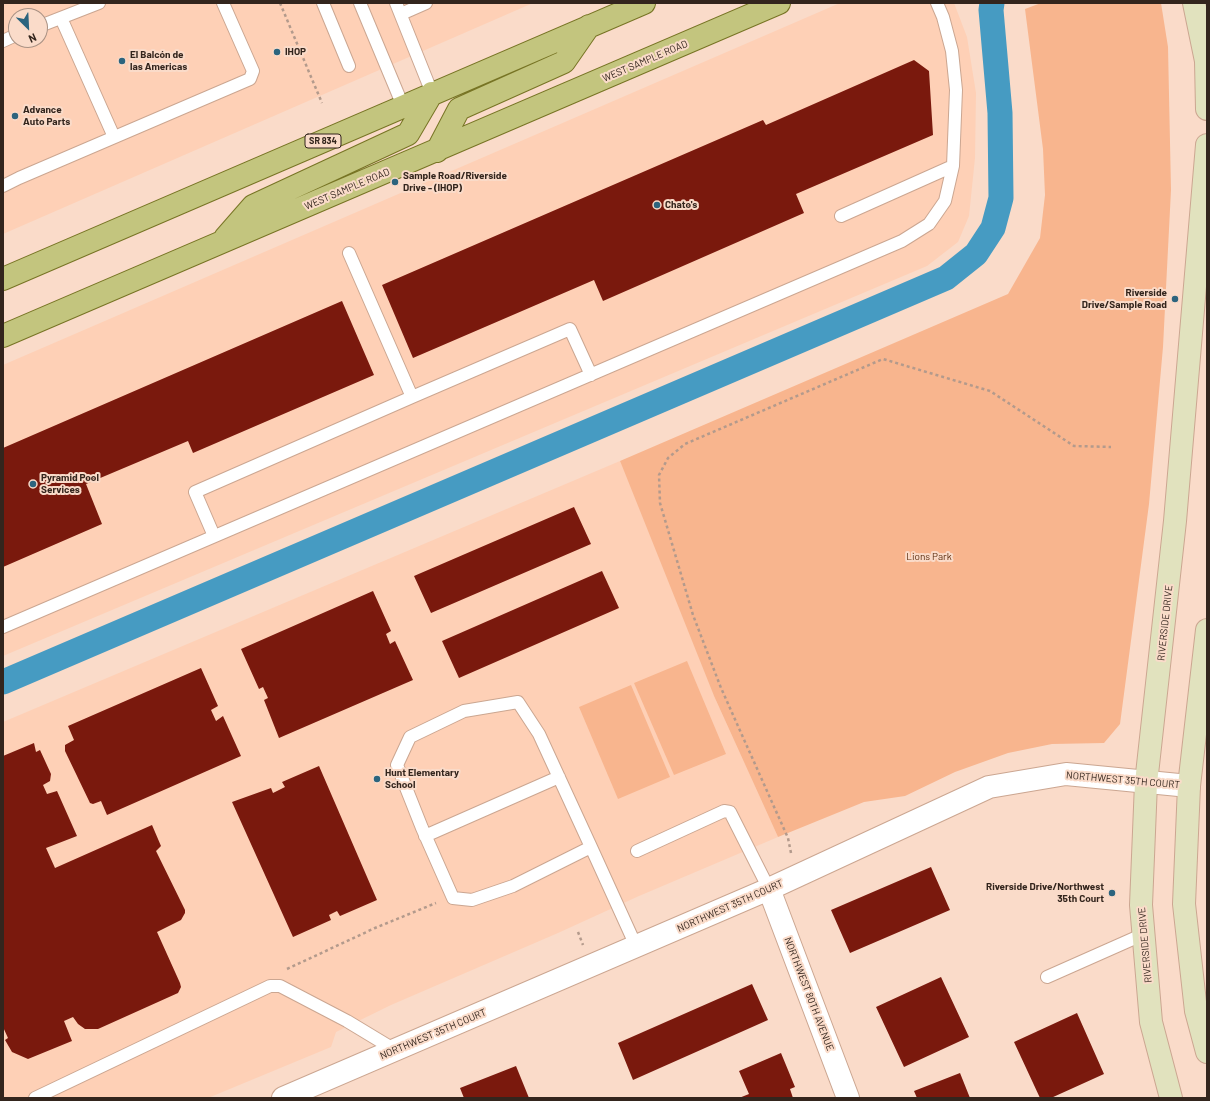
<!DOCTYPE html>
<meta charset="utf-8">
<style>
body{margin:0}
#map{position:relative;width:1210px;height:1101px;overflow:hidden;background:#fadbc9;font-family:Barlow,sans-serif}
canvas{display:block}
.frame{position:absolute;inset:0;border:4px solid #33251d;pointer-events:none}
.north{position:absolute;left:8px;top:8px;width:40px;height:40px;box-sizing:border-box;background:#fadbc9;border:1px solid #aa9284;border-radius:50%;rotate:156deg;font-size:11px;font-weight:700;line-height:16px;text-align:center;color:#33251d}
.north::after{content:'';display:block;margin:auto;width:14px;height:18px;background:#2c647e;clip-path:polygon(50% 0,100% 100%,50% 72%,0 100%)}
</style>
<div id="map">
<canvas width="1210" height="1101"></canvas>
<div class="frame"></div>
<div class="north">N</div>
</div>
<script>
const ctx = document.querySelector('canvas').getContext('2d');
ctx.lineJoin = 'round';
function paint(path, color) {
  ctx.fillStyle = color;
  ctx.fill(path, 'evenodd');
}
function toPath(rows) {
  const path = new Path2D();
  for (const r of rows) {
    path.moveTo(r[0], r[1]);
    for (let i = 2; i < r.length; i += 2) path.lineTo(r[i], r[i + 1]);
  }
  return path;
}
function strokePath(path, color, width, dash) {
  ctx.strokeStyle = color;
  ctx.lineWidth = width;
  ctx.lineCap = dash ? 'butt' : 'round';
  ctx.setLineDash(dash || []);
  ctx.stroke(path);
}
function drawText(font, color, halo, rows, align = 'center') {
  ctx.font = font + ' Barlow,sans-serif';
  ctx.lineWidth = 4;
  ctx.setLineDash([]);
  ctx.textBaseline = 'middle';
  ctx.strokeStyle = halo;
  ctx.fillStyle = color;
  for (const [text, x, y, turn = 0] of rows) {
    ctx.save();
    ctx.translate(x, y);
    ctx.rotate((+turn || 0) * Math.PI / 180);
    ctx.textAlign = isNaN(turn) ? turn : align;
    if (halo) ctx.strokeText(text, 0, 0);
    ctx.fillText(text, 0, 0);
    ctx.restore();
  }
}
paint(toPath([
 [3,3,533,3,3,234],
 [16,16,40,16,40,40,16,40],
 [840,3,954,3,967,37,976,93,975,158,969,216,958,242,927,266,3,656,3,365],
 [620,461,714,696,778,837,639,896,558,933,391,1005,336,1032,331,1047,208,1098,3,1098,3,722]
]), '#fed0b6');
paint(toPath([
 [1041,3,1161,3,1168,47,1171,190,1163,347,1149,504,1120,724,1104,743,1052,744,1008,753,955,772,905,796,864,802,778,837,714,696,620,461,1008,294,1040,238,1045,195,1043,149,1025,9],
 [687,661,726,754,674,775,634,683],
 [631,685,670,777,618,799,579,707]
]), '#f8b58e');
strokePath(toPath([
 [3,682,946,278,976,254,993,228,1001,198,1000,113,991,10,992,3]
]), '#469bc2', 25);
paint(toPath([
 [914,60,929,71,933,135,796,194,804,213,603,301,594,280,413,358,382,285,763,120,766,125],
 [342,301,374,375,193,453,188,441,86,484,102,524,3,567,3,448],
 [574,507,591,544,431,613,414,576],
 [602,571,619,608,459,678,442,641],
 [373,591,391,631,386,634,390,644,395,641,413,680,279,738,264,700,268,698,263,687,259,689,241,649],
 [201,668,218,706,211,710,216,721,223,716,241,756,107,815,101,801,93,804,90,803,65,751,65,745,74,740,68,726],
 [34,743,36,752,40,750,51,774,50,781,43,785,47,794,57,791,77,836,46,848,55,868,152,825,161,846,156,851,185,910,185,913,181,920,157,932,180,983,181,987,178,993,98,1029,85,1029,78,1024,73,1017,64,1021,72,1041,28,1059,12,1052,5,1040,8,1038,3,1027,3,756],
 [319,766,377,900,340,916,337,911,329,915,331,920,293,937,232,802,271,788,273,793,285,787,282,782],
 [931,867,950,910,850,953,831,910],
 [941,977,969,1037,904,1067,876,1007],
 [752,984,768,1020,633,1080,618,1043],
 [1077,1013,1104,1074,1051,1098,1040,1098,1014,1042],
 [781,1053,795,1087,790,1089,793,1098,739,1098,749,1094,739,1071],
 [516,1066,529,1098,464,1098,460,1088],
 [960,1073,970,1098,917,1098,914,1091]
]), '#7a190d');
const lane = toPath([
 [323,3,349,66],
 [360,3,403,106],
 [396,3,432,93],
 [401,14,426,3],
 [61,18,114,137],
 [40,26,99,3],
 [3,41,16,35],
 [3,186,19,178,250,79,253,71,223,3],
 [841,216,953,166],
 [412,397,570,329,591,375],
 [214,536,195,492,412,397,349,253],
 [3,627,902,241,929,224,945,201,953,166,956,90,952,51,943,17,937,3],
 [425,836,559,777],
 [591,847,513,886,472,900,453,898,422,828,397,765,410,737,464,711,518,702,539,734,591,847,636,946],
 [637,851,724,811,730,812,769,889],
 [1047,977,1144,934],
 [35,1098,270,986,280,986,347,1021,395,1050]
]);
const street = toPath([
 [769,889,848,1098],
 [283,1098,769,889,989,787,1066,774,1189,786]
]);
const secondary = toPath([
 [1194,3,1206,61,1207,109],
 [1207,630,1189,786,1184,904,1196,1011,1207,1052],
 [1171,1098,1151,1022,1141,905,1146,783,1175,521,1207,145]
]);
const primary = toPath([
 [437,151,459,109,564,62,589,26],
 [225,238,253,206,408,134,432,93],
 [3,279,644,3],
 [3,336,779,3]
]);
strokePath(lane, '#cba691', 14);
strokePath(street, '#cba691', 24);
strokePath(secondary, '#cba691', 24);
strokePath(primary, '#777424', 24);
strokePath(toPath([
 [280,3,322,103],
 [791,853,788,838,721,688,693,615,660,503,659,475,668,458,685,444,883,359,990,391,1074,446,1111,447],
 [578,932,583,945],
 [287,969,375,928,436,903]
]), '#b39a8c', 2.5, [3, 3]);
strokePath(lane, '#fff', 12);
strokePath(street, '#fff', 22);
strokePath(secondary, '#e1e2be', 22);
strokePath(primary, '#c3c57e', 22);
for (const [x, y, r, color] of [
 [277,52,4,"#2c647e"],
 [122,61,4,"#2c647e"],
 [15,116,4,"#2c647e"],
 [395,182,4,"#2c647e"],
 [657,205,4,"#2c647e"],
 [1175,299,4,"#2c647e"],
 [33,484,4,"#2c647e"],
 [377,779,4,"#2c647e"],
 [1112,893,4,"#2c647e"]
]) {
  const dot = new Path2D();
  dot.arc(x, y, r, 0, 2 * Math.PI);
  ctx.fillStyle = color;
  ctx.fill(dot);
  strokePath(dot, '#fadbc9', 1.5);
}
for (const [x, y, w] of [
 [323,141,36]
]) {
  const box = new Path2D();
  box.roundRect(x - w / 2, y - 7, w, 14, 3);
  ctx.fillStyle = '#fadbc9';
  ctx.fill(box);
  strokePath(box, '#33251d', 1);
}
drawText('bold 9px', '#33251d', null, [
 ["SR 834",323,141]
]);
drawText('bold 10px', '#33251d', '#fadbc9', [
 ["IHOP",285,52],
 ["El Balcón de",130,55],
 ["las Americas",130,67],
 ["Advance",23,110],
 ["Auto Parts",23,122],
 ["Sample Road/Riverside",403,176],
 ["Drive - (IHOP)",403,188],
 ["Chato's",665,205],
 ["Riverside",1167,293,"right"],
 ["Drive/Sample Road",1167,305,"right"],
 ["Pyramid Pool",41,478],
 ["Services",41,490],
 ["Hunt Elementary",385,773],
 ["School",385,785],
 ["Riverside Drive/Northwest",1104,887,"right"],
 ["35th Court",1104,899,"right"]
], 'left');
drawText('10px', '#33251d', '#fadbc9', [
 ["WEST SAMPLE ROAD",645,61,-23],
 ["WEST SAMPLE ROAD",347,189,-23],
 ["RIVERSIDE DRIVE",1165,623,-84],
 ["NORTHWEST 35TH COURT",1123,780,5],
 ["NORTHWEST 35TH COURT",730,906,-24],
 ["RIVERSIDE DRIVE",1145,945,-95],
 ["NORTHWEST 80TH AVENUE",809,994,69],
 ["NORTHWEST 35TH COURT",433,1034,-23]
]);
drawText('10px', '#5b2d0f', '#fadbc9', [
 ["Lions Park",929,557]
]);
</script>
